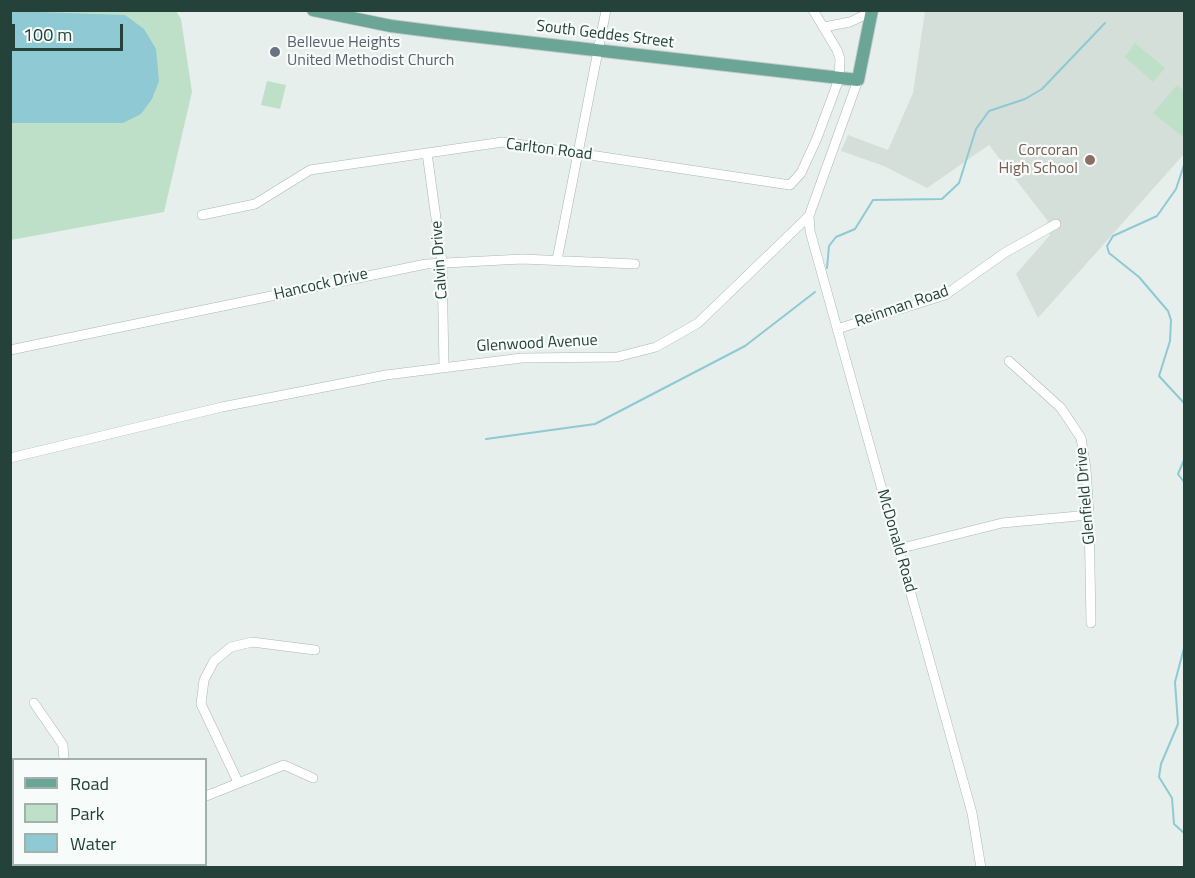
<!DOCTYPE html>
<style>
body{margin:0}
#map{position:relative;width:1195px;height:878px;overflow:hidden;background:#e6efeb;font-family:"Titillium Web",sans-serif}
canvas{display:block}
.frame{position:absolute;inset:0;border:12px solid #24423a;pointer-events:none}
.legend{position:absolute;left:12px;top:758px;width:195px;height:108px;box-sizing:border-box;background:#f7fbf9;border:2px solid #a3b1ad;margin:0;padding:8px 10px;list-style:none;font-size:18px;color:#24423a}
.legend li{display:flex;align-items:center;gap:12px;height:30px}
.legend b{width:30px;border:2px solid #a3b1ad}
.scale{position:absolute;left:12px;top:24px;width:111px;height:27px;box-sizing:border-box;border:3px solid #24423a;border-top:0;padding-left:8px;font-size:18px;line-height:21px;white-space:nowrap;color:#24423a;-webkit-text-stroke:4px #f7fbf9;paint-order:stroke}
</style>
<div id="map">
<canvas width="1195" height="878"></canvas>
<div class="frame"></div>
<ul class="legend">
<li><b style="height:8px;background:#6aa596"></b>Road</li>
<li><b style="height:16px;background:#bfe0c8"></b>Park</li>
<li><b style="height:16px;background:#8ec9d4"></b>Water</li>
</ul>
<div class="scale">100 m</div>
</div>
<script>
const ctx = document.querySelector('canvas').getContext('2d');
ctx.lineJoin = 'round';
function paint(path, color) {
  ctx.fillStyle = color;
  ctx.fill(path, 'evenodd');
}
function toPath(rows) {
  const path = new Path2D();
  for (const r of rows) {
    path.moveTo(r[0], r[1]);
    for (let i = 2; i < r.length; i += 2) path.lineTo(r[i], r[i + 1]);
  }
  return path;
}
function strokePath(path, color, width, dash) {
  ctx.strokeStyle = color;
  ctx.lineWidth = width;
  ctx.lineCap = dash ? 'butt' : 'round';
  ctx.setLineDash(dash || []);
  ctx.stroke(path);
}
function drawText(font, color, halo, rows, align = 'center') {
  ctx.font = font + ' "Titillium Web",sans-serif';
  ctx.lineWidth = 4.5;
  ctx.setLineDash([]);
  ctx.textBaseline = 'middle';
  ctx.strokeStyle = halo;
  ctx.fillStyle = color;
  for (const [text, x, y, turn = 0] of rows) {
    ctx.save();
    ctx.translate(x, y);
    ctx.rotate((+turn || 0) * Math.PI / 180);
    ctx.textAlign = isNaN(turn) ? turn : align;
    if (halo) ctx.strokeText(text, 0, 0);
    ctx.fillText(text, 0, 0);
    ctx.restore();
  }
}
paint(toPath([
 [925,11,1184,11,1184,154,1038,318,1016,274,1050,235,1047,220,989,145,927,188,884,166,841,151,848,135,888,150,913,93]
]), '#d4dfda');
paint(toPath([
 [11,11,176,11,181,19,192,92,164,212,11,240],
 [1135,43,1165,68,1153,82,1125,57],
 [267,81,286,85,280,109,261,105],
 [1177,85,1184,91,1184,138,1153,113]
]), '#bfe0c8');
paint(toPath([
 [10,11,125,15,144,29,156,49,159,81,152,99,141,114,123,123,11,123]
]), '#8ec9d4');
strokePath(toPath([
 [1184,165,1176,189,1157,216,1113,236,1107,246,1109,253,1139,277,1168,311,1171,320,1170,341,1159,376,1184,403],
 [827,268,829,246,836,237,855,229,873,200,942,199,959,183,976,129,989,111,1025,99,1042,89,1105,23],
 [486,439,595,424,745,346,815,292],
 [1184,460,1178,474,1184,482],
 [1184,648,1175,682,1178,724,1161,764,1159,777,1172,798,1174,824,1184,833]
]), '#8ec9d4', 2);
const minor = toPath([
 [824,27,850,22,871,12],
 [427,153,442,262,444,367],
 [202,215,255,204,310,170,503,142,790,185,801,173,817,138,839,79,840,59,837,50,813,10],
 [809,216,810,231,972,813,981,868],
 [557,260,606,10],
 [837,329,945,295,1006,252,1056,224],
 [10,350,426,264,522,259,635,264],
 [1009,361,1061,408,1081,438,1086,469,1089,515,1091,623],
 [10,458,222,407,386,375,522,358,617,357,656,347,698,323,809,216,858,80],
 [898,549,1002,523,1089,515],
 [34,703,63,745,64,760],
 [238,782,201,704,204,680,214,661,231,647,252,642,315,650],
 [206,796,284,765,313,778],
 [10,839,14,840],
 [112,868,113,864]
]);
const major = toPath([
 [313,10,391,26,446,33,858,80,872,10]
]);
strokePath(minor, '#a8b8b2', 10);
strokePath(major, '#c2cac8', 14);
strokePath(minor, '#fff', 9);
strokePath(major, '#6aa596', 12);
for (const [x, y, r, color] of [
 [275,52,6,"#6b7280"],
 [1090,160,6,"#8d6e63"]
]) {
  const dot = new Path2D();
  dot.arc(x, y, r, 0, 2 * Math.PI);
  ctx.fillStyle = color;
  ctx.fill(dot);
  strokePath(dot, '#f7fbf9', 2);
}
drawText('16px', '#24423a', '#f7fbf9', [
 ["South Geddes Street",605,35,7],
 ["Carlton Road",549,150,7],
 ["Calvin Drive",440,260,-94],
 ["Hancock Drive",321,285,-13],
 ["Reinman Road",902,307,-19],
 ["Glenwood Avenue",537,344,-3],
 ["Glenfield Drive",1086,496,-95],
 ["McDonald Road",896,541,74]
]);
drawText('16px', '#5b616d', '#f7fbf9', [
 ["Bellevue Heights",287,43],
 ["United Methodist Church",287,61]
], 'left');
drawText('16px', '#785e54', '#f7fbf9', [
 ["Corcoran",1078,151],
 ["High School",1078,169]
], 'right');
</script>
